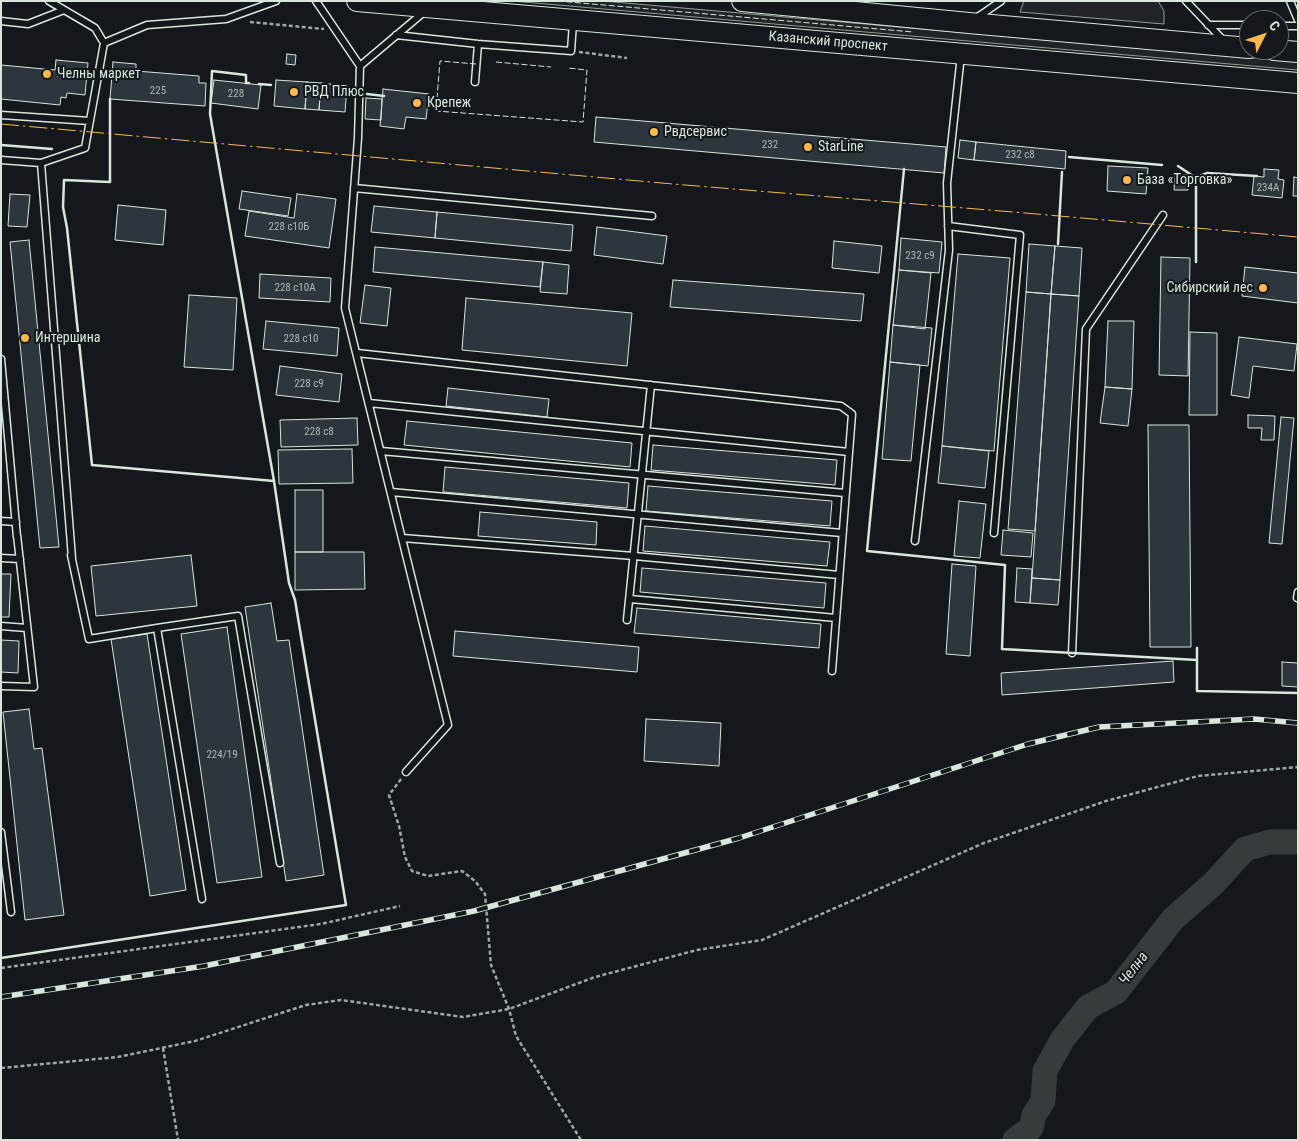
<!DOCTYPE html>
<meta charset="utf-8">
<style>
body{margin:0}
#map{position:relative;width:1299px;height:1141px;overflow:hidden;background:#14181c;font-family:"Roboto Condensed",sans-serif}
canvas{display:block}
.frame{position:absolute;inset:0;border:2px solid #d8e6dc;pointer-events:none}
.north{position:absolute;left:1239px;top:10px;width:50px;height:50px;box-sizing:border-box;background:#14181c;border:1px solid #626a69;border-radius:50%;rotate:49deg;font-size:14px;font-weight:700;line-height:20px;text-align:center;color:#d8e6dc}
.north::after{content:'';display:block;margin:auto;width:18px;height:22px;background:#ffb74d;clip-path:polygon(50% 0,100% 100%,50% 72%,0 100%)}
</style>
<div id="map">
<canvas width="1299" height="1141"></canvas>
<div class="frame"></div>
<div class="north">С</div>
</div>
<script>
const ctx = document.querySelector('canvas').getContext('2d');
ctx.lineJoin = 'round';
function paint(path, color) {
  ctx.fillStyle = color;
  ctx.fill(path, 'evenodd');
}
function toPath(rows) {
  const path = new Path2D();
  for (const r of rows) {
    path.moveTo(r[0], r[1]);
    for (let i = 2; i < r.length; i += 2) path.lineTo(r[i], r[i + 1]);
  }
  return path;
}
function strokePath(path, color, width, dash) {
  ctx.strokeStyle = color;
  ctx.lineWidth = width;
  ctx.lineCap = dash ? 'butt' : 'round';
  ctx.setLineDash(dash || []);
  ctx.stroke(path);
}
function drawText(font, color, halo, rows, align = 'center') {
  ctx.font = font + ' "Roboto Condensed",sans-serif';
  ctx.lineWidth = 4;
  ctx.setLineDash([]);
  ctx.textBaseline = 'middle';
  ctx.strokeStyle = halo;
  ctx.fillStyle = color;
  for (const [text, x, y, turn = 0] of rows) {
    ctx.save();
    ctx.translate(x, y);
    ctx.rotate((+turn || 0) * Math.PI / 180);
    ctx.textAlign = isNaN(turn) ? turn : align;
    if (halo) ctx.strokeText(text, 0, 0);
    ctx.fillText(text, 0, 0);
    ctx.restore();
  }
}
const green = toPath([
 [512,1,603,1,1298,62,1298,70,512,1],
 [1024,1,1158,1,1164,11,1164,24,1020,12,1024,1]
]);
paint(green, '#202428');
strokePath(green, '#939e99', 1);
strokePath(toPath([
 [1015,1140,1031,1128,1034,1115,1043,1101,1045,1071,1062,1040,1088,1007,1116,992,1173,919,1213,884,1245,849,1270,842,1298,842]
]), '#363b3e', 25);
const building = toPath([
 [287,54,296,55,295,65,286,64,287,54],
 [56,60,88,63,85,95,67,93,66,98,61,97,60,105,1,99,1,65,55,70,56,60],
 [113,62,136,64,136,71,199,76,199,83,206,83,205,106,110,99,113,62],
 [214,80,261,85,258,109,211,103,214,80],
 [276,80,307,82,305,109,274,106,276,80],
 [307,82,321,83,319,110,305,109,307,82],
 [321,83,347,86,345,112,319,110,321,83],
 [383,89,429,94,426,119,406,117,404,129,380,126,383,89],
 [366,98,382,99,381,120,365,119,366,98],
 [596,117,946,147,944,173,594,142,596,117],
 [960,140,976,142,974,160,958,158,960,140],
 [976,142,1066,151,1065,169,974,160,976,142],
 [1108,166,1148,168,1146,194,1107,191,1108,166],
 [1264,169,1279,170,1278,179,1284,180,1282,198,1252,195,1254,176,1264,177,1264,169],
 [1175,175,1189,175,1188,190,1174,190,1175,175],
 [1294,177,1298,178,1298,196,1293,196,1294,177],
 [242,191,291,198,288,216,239,209,242,191],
 [10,194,30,195,27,227,8,226,10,194],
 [297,194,336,199,329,248,245,236,249,211,294,218,297,194],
 [118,205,166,210,163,245,115,240,118,205],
 [374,206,437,212,435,238,371,232,374,206],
 [437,212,573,225,571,251,435,238,437,212],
 [597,227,667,236,663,264,594,255,597,227],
 [901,238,942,242,939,273,899,270,901,238],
 [29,240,59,547,40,548,10,242,29,240],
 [834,241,882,246,879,273,832,268,834,241],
 [1029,244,1055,246,1051,294,1026,292,1029,244],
 [1055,246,1082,248,1079,296,1051,294,1055,246],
 [375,247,543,262,540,287,373,272,375,247],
 [958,254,1010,258,994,451,942,446,958,254],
 [1161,257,1190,258,1188,376,1159,375,1161,257],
 [543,262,569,265,567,294,540,292,543,262],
 [1245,267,1298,273,1298,303,1242,296,1245,267],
 [899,270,931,273,925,329,893,325,899,270],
 [260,274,331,278,330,302,259,298,260,274],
 [673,280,864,294,861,321,670,307,673,280],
 [365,285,391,288,387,326,360,323,365,285],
 [1026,292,1051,294,1035,531,1008,529,1026,292],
 [1051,294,1079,296,1060,580,1032,578,1051,294],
 [189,295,237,298,233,370,184,367,189,295],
 [466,298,632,313,627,366,462,350,466,298],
 [266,321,339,328,337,356,263,349,266,321],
 [1108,321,1134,321,1132,389,1105,387,1108,321],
 [893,325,932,328,928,366,890,362,893,325],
 [1190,332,1217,333,1217,415,1189,415,1190,332],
 [1239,337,1297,344,1294,371,1253,366,1249,398,1231,395,1239,337],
 [890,362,920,365,911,461,882,459,890,362],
 [280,366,342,374,339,402,276,395,280,366],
 [1105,387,1132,389,1128,426,1100,423,1105,387],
 [448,388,549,399,547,417,446,406,448,388],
 [1248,415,1275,416,1274,440,1261,440,1262,428,1248,428,1248,415],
 [1281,417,1294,418,1282,544,1269,543,1281,417],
 [357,418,358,445,281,447,280,420,357,418],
 [407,421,632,443,630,467,404,445,407,421],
 [1148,425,1189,425,1191,647,1150,647,1148,425],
 [653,445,837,460,835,485,651,470,653,445],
 [942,446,989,451,985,488,938,483,942,446],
 [352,449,353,483,279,484,278,450,352,449],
 [445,467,629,483,627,508,443,492,445,467],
 [648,486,832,501,830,526,646,511,648,486],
 [295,490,323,490,323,552,295,552,295,490],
 [959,501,986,504,980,558,954,556,959,501],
 [480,512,597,522,596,545,478,536,480,512],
 [645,526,830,542,827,566,643,551,645,526],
 [1003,530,1033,533,1031,557,1001,555,1003,530],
 [295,552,364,552,365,589,295,590,295,552],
 [191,555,197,606,96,616,91,566,191,555],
 [952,564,976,566,970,656,946,654,952,564],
 [642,568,826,583,824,608,640,592,642,568],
 [1017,568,1032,569,1030,603,1015,602,1017,568],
 [1,574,11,574,9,617,1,617,1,574],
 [1032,578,1060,580,1058,605,1030,603,1032,578],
 [271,603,277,641,289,640,324,875,286,881,245,607,271,603],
 [637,608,821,624,819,648,634,633,637,608],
 [227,627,262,877,217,883,181,634,227,627],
 [455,631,639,647,637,672,453,656,455,631],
 [147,634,186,890,150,896,111,639,147,634],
 [1,640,19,641,18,673,1,672,1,640],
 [1173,661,1174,682,1002,695,1001,673,1173,661],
 [1282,662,1298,663,1298,687,1282,686,1282,662],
 [29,709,34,749,42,748,64,915,25,920,3,712,29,709],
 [646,719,721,723,719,766,644,761,646,719]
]);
paint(building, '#2c363c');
strokePath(building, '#d8e6dc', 1);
const service = toPath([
 [316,1,360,66,358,138,345,308,448,725,406,772],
 [1186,1,1224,41],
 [1290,1,1298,20],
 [975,19,1001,1],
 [1,21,28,24,64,10],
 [1208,25,1249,25],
 [1279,26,1298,26],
 [396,35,478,44,571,51,573,23],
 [104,43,147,25,226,19,276,1],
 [360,66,424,12],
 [475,82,478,44],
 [1,115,90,121],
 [1,160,41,163,85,148,104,43,95,28,49,1],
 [41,163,72,558],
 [354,188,652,216],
 [948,226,1020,235,994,533],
 [357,353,841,406,852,414,832,671],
 [1,359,17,537],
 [369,403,849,452],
 [381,451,845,493],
 [391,492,842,533],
 [1,521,16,522],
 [402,538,634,556,839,575],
 [915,541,949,250,947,183,961,55],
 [71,555,89,639,157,628,202,899],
 [1,558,20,559],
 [1297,598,1298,592],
 [630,599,836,618],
 [627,620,651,385],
 [1,626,27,628],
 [157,628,238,616,280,863],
 [1072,653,1086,329,1163,215],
 [1,686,34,687,17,535],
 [1,832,11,912]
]);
const primary = toPath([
 [357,1,1298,83],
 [742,1,969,23,1249,48],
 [1274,50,1298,52]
]);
strokePath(service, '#d8e6dc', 9);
strokePath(primary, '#d8e6dc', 22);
strokePath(toPath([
 [250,22,324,29],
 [579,52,627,58],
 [401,779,389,795,399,826,405,857,412,871,428,876,462,871,475,881,485,894,491,965,509,1009,516,1036,581,1140],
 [1,968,321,924,400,906],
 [163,1048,178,1140],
 [1,1068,118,1057,195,1041,306,1005,341,1000,463,1017,509,1009,595,977,697,950,762,940,984,843,1106,801,1198,776,1298,767]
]), '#9da8a2', 2.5, [4, 2.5]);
strokePath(service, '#14181c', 6);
strokePath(primary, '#14181c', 20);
const rail = toPath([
 [1,997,204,966,474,911,739,838,1028,744,1099,727,1254,719,1298,723]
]);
strokePath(rail, '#d8e6dc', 5.5);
strokePath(rail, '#14181c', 4, [11]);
strokePath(toPath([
 [558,1,913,32],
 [496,62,551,67],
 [476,64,440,61,436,111,583,122,587,70,568,68]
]), '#d8e6dc', 1, [6, 2.5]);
strokePath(toPath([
 [259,84,271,85],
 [346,93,356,94],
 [367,94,384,96],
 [110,99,110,182,64,180,63,207,67,228,92,465,274,481],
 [1,145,52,149],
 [1069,157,1162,165],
 [1178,166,1196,178,1196,262],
 [904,169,867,551,1005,565,1002,649,1197,660],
 [1196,178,1207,173,1257,176],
 [1058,244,1062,172],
 [1197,648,1197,691,1298,693],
 [1,958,346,905,295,600,289,583,274,481,210,114,212,71,246,75,246,83,249,83]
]), '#d8e6dc', 2.5);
strokePath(toPath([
 [1,124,673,184,1025,213,1298,237]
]), '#ffb74d', 1, [18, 4, 2.5, 4]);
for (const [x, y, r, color] of [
 [47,74,5,"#ffb74d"],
 [294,92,5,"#ffb74d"],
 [417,103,5,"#ffb74d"],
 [654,132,5,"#ffb74d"],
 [808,147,5,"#ffb74d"],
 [1127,180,5,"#ffb74d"],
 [1263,288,5,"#ffb74d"],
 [25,338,5,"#ffb74d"]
]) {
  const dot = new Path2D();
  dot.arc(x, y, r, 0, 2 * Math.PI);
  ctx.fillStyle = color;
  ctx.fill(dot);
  strokePath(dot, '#14181c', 2);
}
drawText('11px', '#adbab4', null, [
 ["225",158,91],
 ["228",236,94],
 ["232",770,145],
 ["232 с8",1020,155],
 ["234А",1268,188],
 ["228 с10Б",289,227],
 ["232 с9",920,256],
 ["228 с10А",295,288],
 ["228 с10",301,339],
 ["228 с9",309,384],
 ["228 с8",319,432],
 ["224/19",222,755]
]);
drawText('14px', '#d8e6dc', '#14181c', [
 ["Казанский проспект",828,42,5]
]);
drawText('14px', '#d8e6dc', '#14181c', [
 ["Челны маркет",57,74],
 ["РВД Плюс",304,92],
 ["Крепеж",427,103],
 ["Рвдсервис",664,132],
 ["StarLine",818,147],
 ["База «Торговка»",1137,180],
 ["Сибирский лес",1253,288,"right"],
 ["Интершина",35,338]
], 'left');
drawText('italic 15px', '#d8e6dc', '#14181c', [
 ["Челна",1134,969,-52]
]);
</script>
